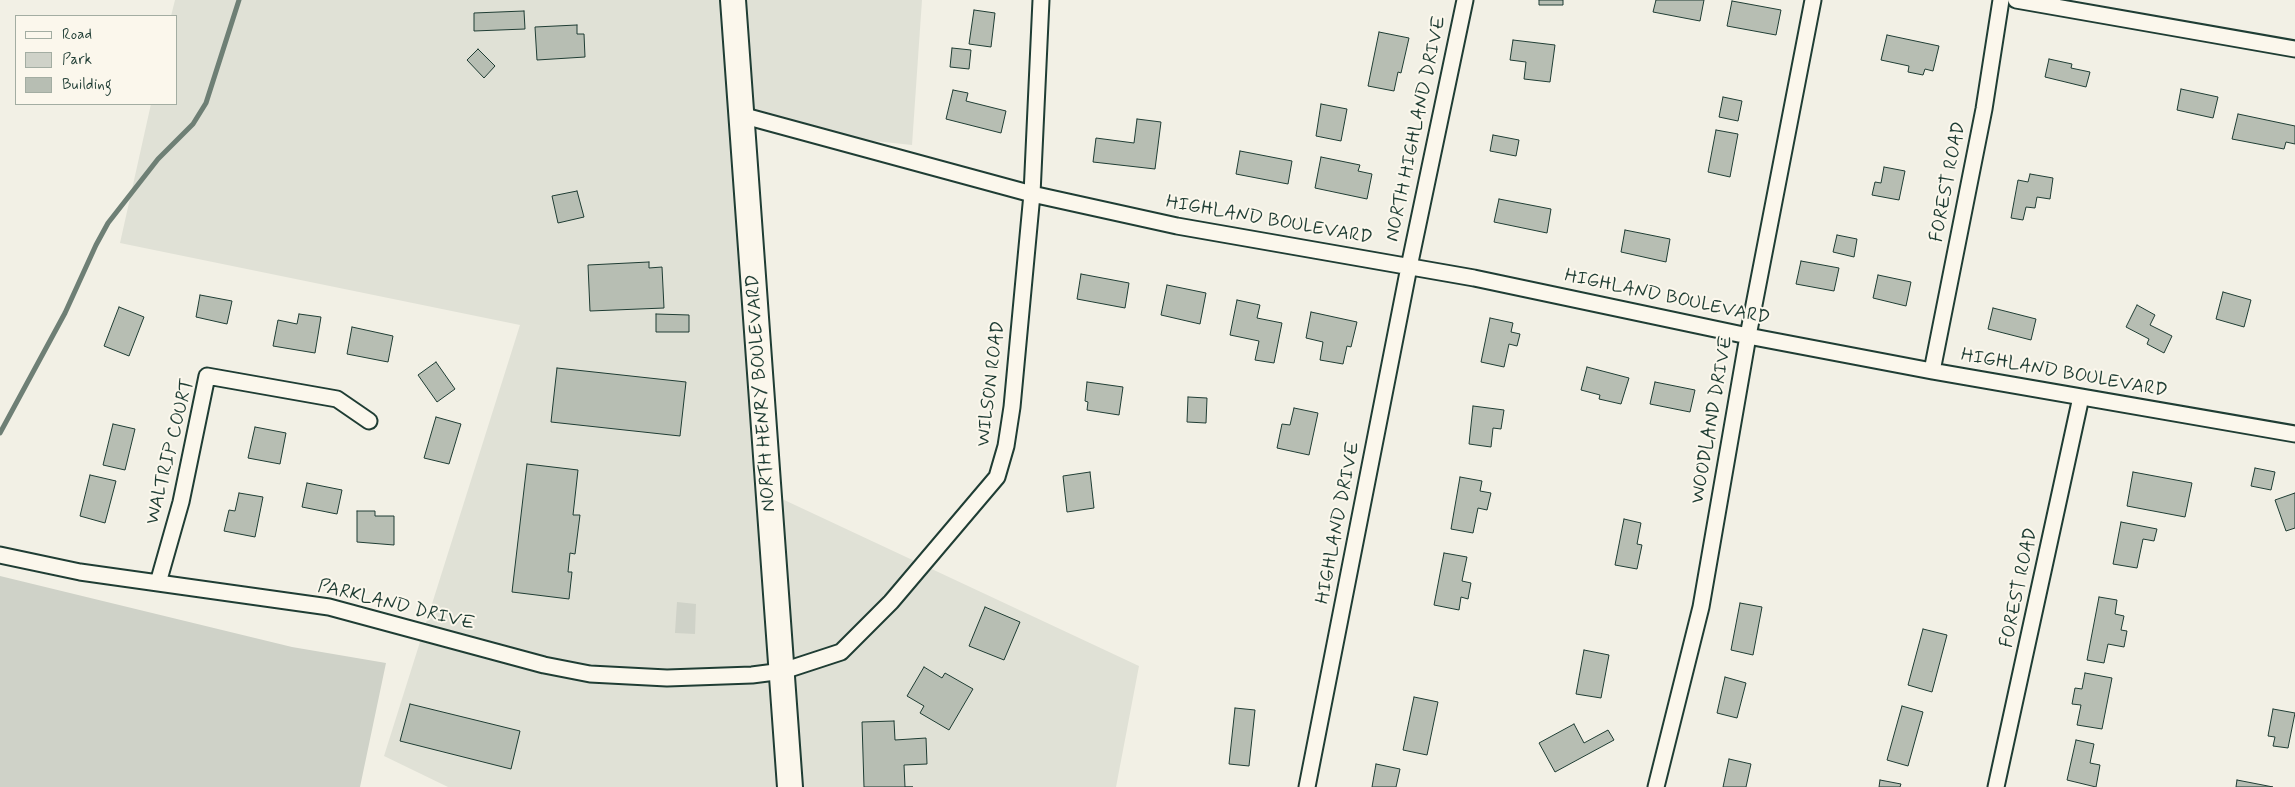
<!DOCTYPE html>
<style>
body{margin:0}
#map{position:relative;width:2295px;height:787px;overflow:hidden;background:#f2f0e5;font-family:Mynerve,sans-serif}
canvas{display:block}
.legend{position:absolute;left:15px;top:15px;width:162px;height:90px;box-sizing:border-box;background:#fbf7ec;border:1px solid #a3ada2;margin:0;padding:6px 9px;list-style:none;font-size:15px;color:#1f3d34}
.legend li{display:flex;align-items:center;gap:10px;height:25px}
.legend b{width:25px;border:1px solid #a3ada2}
</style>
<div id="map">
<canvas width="2295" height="787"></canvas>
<ul class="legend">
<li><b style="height:6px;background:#fbf7ec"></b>Road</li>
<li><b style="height:14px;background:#cfd2c8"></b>Park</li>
<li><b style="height:14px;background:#b7beb3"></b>Building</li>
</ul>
</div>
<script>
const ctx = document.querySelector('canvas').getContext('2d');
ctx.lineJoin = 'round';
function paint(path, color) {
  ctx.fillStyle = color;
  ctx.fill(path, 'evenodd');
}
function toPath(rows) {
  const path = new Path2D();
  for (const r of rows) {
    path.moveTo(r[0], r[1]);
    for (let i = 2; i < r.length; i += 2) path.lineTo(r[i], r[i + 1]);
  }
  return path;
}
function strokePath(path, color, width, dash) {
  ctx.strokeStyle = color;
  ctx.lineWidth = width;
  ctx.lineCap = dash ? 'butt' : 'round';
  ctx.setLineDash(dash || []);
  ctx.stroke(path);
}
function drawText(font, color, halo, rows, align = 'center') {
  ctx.font = font + ' Mynerve,sans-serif';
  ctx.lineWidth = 4;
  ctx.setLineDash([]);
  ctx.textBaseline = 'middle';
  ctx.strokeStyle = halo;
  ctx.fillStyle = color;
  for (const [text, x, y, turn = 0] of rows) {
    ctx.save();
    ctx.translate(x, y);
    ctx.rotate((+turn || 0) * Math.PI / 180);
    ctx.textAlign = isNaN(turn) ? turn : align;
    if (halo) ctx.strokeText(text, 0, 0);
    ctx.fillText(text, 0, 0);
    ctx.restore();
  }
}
paint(toPath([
 [175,0,922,0,912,145,743,127,765,491,1139,666,1116,787,448,787,384,756,520,325,120,243,151,104,176,104,176,16,171,16]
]), '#e0e1d6');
paint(toPath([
 [0,576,292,647,386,663,360,787,0,787],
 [677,602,696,604,695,634,675,633]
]), '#cfd2c8');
strokePath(toPath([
 [0,433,65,313,96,245,108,223,158,159,193,124,206,103,239,0]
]), '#6e7f75', 5);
const building = toPath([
 [1539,0,1563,0,1563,5,1539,5,1539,0],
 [1656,0,1704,0,1700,21,1653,12,1656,0],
 [1732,1,1781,10,1776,35,1727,26,1732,1],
 [974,10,995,13,991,47,969,44,974,10],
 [524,11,525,29,474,31,474,13,524,11],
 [577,25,577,34,584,34,585,57,537,60,535,27,577,25],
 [1379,32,1409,38,1401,73,1398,72,1394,91,1368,86,1379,32],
 [1887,35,1939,46,1933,71,1925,69,1923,75,1908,72,1909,66,1881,60,1887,35],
 [1513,40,1555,45,1550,82,1524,79,1526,62,1510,60,1513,40],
 [952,48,971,50,969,69,950,67,952,48],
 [478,49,495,66,484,78,467,60,478,49],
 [2049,59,2072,64,2071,68,2090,72,2086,87,2045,77,2049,59],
 [2181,89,2218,97,2213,118,2177,110,2181,89],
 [953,90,968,93,966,101,1006,111,1001,133,946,119,953,90],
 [1723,97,1742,101,1738,121,1719,117,1723,97],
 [1321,104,1347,109,1341,141,1316,136,1321,104],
 [2238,114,2295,126,2295,144,2286,142,2284,149,2232,139,2238,114],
 [1137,119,1161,122,1155,169,1093,162,1096,138,1134,143,1137,119],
 [1716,130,1738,134,1730,177,1708,172,1716,130],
 [1493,135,1519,140,1516,156,1490,151,1493,135],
 [1240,151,1292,161,1288,184,1236,174,1240,151],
 [1321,157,1360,165,1358,171,1372,174,1367,199,1315,188,1321,157],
 [1884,167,1905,171,1899,200,1872,195,1875,182,1881,183,1884,167],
 [2030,174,2053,178,2050,199,2037,197,2035,208,2026,207,2023,220,2011,218,2018,180,2028,182,2030,174],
 [577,191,584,217,558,223,552,196,577,191],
 [1499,199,1551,209,1547,233,1494,222,1499,199],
 [1625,230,1670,239,1666,262,1621,252,1625,230],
 [1837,235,1857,239,1854,257,1833,252,1837,235],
 [1801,261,1839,268,1834,291,1796,284,1801,261],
 [649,262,649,268,662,267,664,308,590,311,588,265,649,262],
 [1081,274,1129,283,1125,308,1077,299,1081,274],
 [1878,275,1911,282,1906,306,1873,298,1878,275],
 [1167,285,1206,293,1200,324,1161,315,1167,285],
 [2223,292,2251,300,2244,327,2216,319,2223,292],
 [200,295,232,301,227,324,196,317,200,295],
 [1237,300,1260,305,1257,318,1282,323,1274,363,1255,360,1259,341,1230,335,1237,300],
 [2137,305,2155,315,2150,325,2172,336,2164,353,2147,344,2149,339,2126,327,2137,305],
 [119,307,144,317,129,356,104,346,119,307],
 [1993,308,2036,319,2031,340,1988,329,1993,308],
 [1311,312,1357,322,1351,347,1347,346,1343,364,1320,360,1323,342,1306,338,1311,312],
 [299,314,321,317,315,353,273,346,278,320,297,324,299,314],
 [656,314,689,315,689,332,656,332,656,314],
 [1490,318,1513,323,1511,332,1520,334,1517,346,1509,344,1504,367,1481,362,1490,318],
 [352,327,393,336,388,362,347,354,352,327],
 [436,362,455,389,437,402,418,375,436,362],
 [1587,367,1629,378,1621,404,1599,399,1600,395,1581,390,1587,367],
 [557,368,686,382,680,436,551,422,557,368],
 [1087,382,1123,387,1119,415,1087,410,1088,402,1085,401,1087,382],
 [1655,382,1695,390,1690,412,1650,404,1655,382],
 [1188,397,1207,398,1206,423,1187,422,1188,397],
 [1473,406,1504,410,1501,429,1493,428,1491,447,1469,444,1473,406],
 [1294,408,1318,413,1309,455,1277,448,1282,424,1290,425,1294,408],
 [436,417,461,424,449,464,424,458,436,417],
 [113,424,135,429,125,470,103,465,113,424],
 [255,427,286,433,280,464,248,458,255,427],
 [527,464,578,470,573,515,580,515,575,554,570,553,568,572,572,572,569,599,512,592,527,464],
 [2255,468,2275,472,2271,490,2251,486,2255,468],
 [1090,472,1094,508,1067,512,1063,476,1090,472],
 [2133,472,2192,483,2185,517,2127,506,2133,472],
 [90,475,116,481,105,523,80,516,90,475],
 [1460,477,1482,481,1480,491,1491,493,1487,510,1478,508,1473,533,1451,529,1460,477],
 [307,483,342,490,337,514,302,507,307,483],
 [239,493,263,497,255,537,224,531,229,510,235,511,239,493],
 [2295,493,2295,528,2286,531,2275,500,2295,493],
 [357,511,375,511,375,516,394,516,394,545,357,542,357,511],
 [1624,519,1641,523,1637,544,1642,545,1637,569,1615,565,1624,519],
 [2121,522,2157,529,2154,541,2143,539,2137,568,2113,564,2121,522],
 [1444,553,1467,557,1462,581,1471,583,1468,599,1461,597,1459,610,1434,605,1444,553],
 [2099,597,2117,600,2115,614,2124,616,2121,630,2127,631,2124,647,2108,644,2104,663,2087,660,2099,597],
 [1740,603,1762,607,1753,655,1731,650,1740,603],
 [985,607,1020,622,1004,660,969,646,985,607],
 [1923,629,1947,635,1932,692,1908,685,1923,629],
 [1584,650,1609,655,1601,698,1576,694,1584,650],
 [924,667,942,678,945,673,973,689,949,730,920,713,924,706,907,696,924,667],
 [2085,673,2112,678,2102,729,2077,725,2081,705,2072,704,2075,688,2082,689,2085,673],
 [1725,677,1746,683,1737,718,1717,713,1725,677],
 [1414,697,1438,702,1427,755,1403,750,1414,697],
 [410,704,520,731,511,769,400,741,410,704],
 [1902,706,1923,712,1908,766,1887,760,1902,706],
 [1235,708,1255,710,1249,766,1229,764,1235,708],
 [2273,709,2295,713,2288,748,2273,746,2275,737,2268,736,2273,709],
 [894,721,895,740,926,738,927,764,904,765,905,787,913,787,864,787,862,722,894,721],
 [1574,724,1584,743,1608,730,1614,740,1555,772,1539,743,1574,724],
 [2076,740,2094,744,2090,763,2100,765,2096,787,2067,780,2076,740],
 [1729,759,1751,764,1746,787,1723,787,1729,759],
 [1376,764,1400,769,1396,787,1372,787,1376,764],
 [1880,780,1901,784,1900,787,1879,787,1880,780],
 [2237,780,2273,787,2236,787,2237,780]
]);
paint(building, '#b7beb3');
strokePath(building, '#1f3d34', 1);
const minor = toPath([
 [2016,0,2295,49],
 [741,115,1032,194,1177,226,1474,278,1748,336,1932,371,2295,434],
 [1932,371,1984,109,2001,0],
 [0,555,80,572,329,607,544,665,590,674,667,678,752,675,783,671,841,652,891,602,997,477,1006,446,1012,407,1032,194,1041,0],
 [158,583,181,502,207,376,337,399,369,421],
 [1307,787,1409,267,1465,0],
 [1656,787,1701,607,1748,336,1813,0],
 [1996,787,2081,397]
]);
const primary = toPath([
 [733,0,790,787]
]);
strokePath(minor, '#1f3d34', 19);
strokePath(primary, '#1f3d34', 28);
strokePath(minor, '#fbf7ec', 15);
strokePath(primary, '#fbf7ec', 24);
drawText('19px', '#1f3d34', '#fbf7ec', [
 ["NORTH HIGHLAND DRIVE",1417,129,-78],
 ["FOREST ROAD",1949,182,-79],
 ["HIGHLAND BOULEVARD",1269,221,10],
 ["HIGHLAND BOULEVARD",1667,298,12],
 ["HIGHLAND BOULEVARD",2064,374,10],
 ["WILSON ROAD",992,384,-83],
 ["NORTH HENRY BOULEVARD",762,393,-94],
 ["WOODLAND DRIVE",1713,420,-80],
 ["WALTRIP COURT",171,452,-76],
 ["HIGHLAND DRIVE",1339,523,-79],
 ["FOREST ROAD",2020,588,-78],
 ["PARKLAND DRIVE",396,606,14]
]);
</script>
